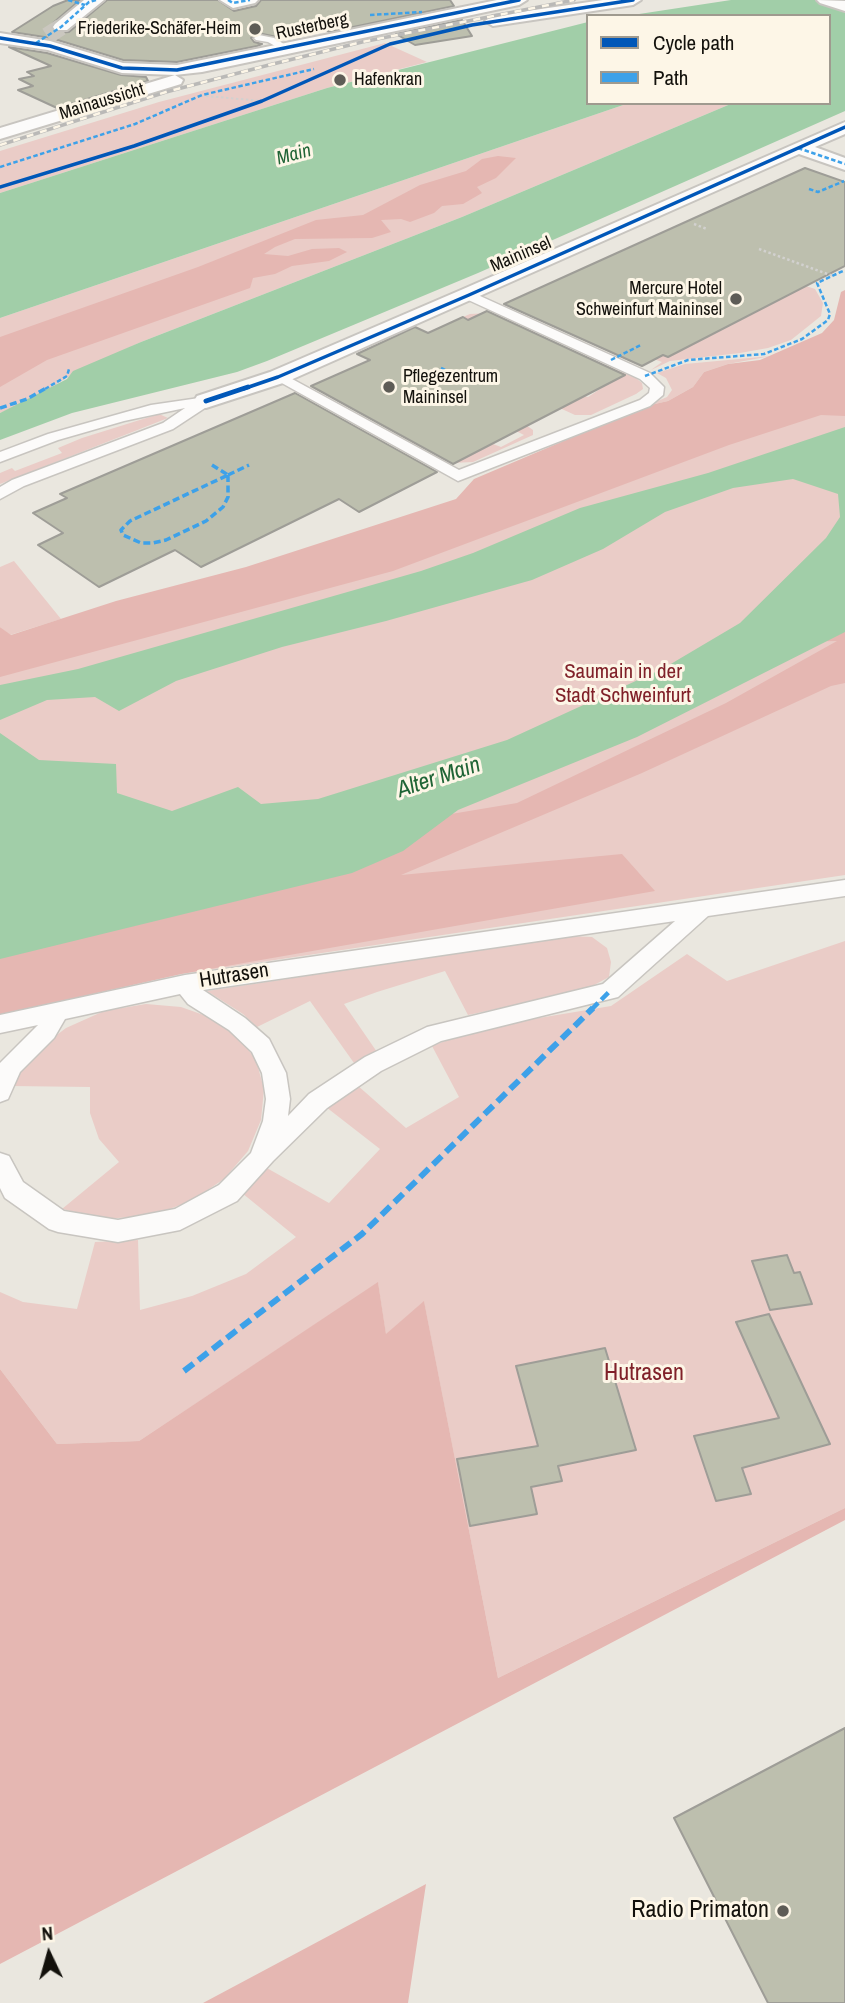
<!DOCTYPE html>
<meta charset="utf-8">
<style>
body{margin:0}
#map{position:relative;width:845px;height:2003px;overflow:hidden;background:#eae7df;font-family:"Archivo Narrow",sans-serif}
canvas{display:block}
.legend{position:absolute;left:586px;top:14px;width:245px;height:91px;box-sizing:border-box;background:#fdf6e7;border:2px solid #9f9a8f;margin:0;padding:9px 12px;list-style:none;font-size:21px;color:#13110c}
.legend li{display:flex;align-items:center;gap:14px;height:35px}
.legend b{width:35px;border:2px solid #9f9a8f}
.north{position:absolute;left:14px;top:1919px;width:70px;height:70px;-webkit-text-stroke:5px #fdf6e7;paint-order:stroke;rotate:355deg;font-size:19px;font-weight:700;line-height:28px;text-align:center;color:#13110c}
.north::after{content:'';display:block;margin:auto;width:24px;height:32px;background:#13110c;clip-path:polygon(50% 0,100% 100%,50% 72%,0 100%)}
</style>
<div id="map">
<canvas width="845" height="2003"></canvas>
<ul class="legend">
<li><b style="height:9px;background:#0057b8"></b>Cycle path</li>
<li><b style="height:9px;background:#3da1e9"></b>Path</li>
</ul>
<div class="north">N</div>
</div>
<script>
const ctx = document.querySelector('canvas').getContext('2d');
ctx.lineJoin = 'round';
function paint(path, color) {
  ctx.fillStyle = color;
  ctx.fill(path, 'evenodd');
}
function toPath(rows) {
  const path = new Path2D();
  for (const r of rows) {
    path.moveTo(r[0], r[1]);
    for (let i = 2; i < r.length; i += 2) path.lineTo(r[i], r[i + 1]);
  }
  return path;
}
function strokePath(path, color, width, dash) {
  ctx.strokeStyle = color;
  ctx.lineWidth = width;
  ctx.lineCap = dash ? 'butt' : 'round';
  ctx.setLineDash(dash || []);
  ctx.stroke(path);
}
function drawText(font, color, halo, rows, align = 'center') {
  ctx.font = font + ' "Archivo Narrow",sans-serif';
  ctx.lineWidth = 6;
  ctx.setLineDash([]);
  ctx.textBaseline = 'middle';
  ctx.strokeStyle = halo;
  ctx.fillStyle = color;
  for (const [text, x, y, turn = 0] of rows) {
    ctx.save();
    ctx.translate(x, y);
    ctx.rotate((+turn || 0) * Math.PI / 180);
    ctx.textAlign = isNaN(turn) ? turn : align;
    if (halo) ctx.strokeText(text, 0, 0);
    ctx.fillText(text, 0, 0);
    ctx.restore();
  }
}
paint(toPath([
 [385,43,427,62,327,88,0,193,0,151,159,102],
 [629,103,733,103,462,217,141,342,73,374,29,401,0,413,0,318],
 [806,286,815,289,823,303,821,316,791,340,768,348,740,353,670,361,651,370,662,362,640,354,650,349,668,357],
 [490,313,514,323,503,328,538,345,550,340,553,341,542,346,586,367,598,362,636,378,642,383,643,389,636,394,591,415,575,415,457,361,588,397,609,383,463,317,470,314],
 [845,336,845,875,181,974,0,1015,0,644,365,541],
 [771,356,728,364,704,372,693,387,668,401,646,406,667,397,672,390,666,378,657,373,685,364],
 [415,380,526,425,533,430,533,435,473,462,452,463,411,442,424,436,338,382,475,453,493,444,501,447,524,435],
 [159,414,168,418,0,484,0,473,12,468,15,471,62,453,58,448,82,438],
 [14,561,61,619,10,635,0,627,0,567],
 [569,936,592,937,607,948,611,962,609,977,585,990,468,1015,445,971,377,992,344,1004,377,1052,354,1063,310,1001,257,1027,243,1014,207,991],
 [845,941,845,1508,498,1678,424,1302,386,1335,378,1283,139,1441,57,1444,0,1369,0,1292,23,1302,77,1309,95,1242,138,1240,140,1310,192,1296,246,1274,296,1237,242,1193,265,1167,329,1203,380,1149,326,1107,357,1085,406,1128,459,1097,432,1046,458,1036,515,1022,611,1006,687,954,727,981],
 [146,1004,181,1007,212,1018,238,1036,256,1060,264,1089,261,1120,248,1151,224,1179,191,1201,153,1215,106,1219,62,1209,119,1162,99,1139,90,1113,90,1087,11,1086,33,1053,66,1028,104,1011]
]), '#eaccc7');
paint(toPath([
 [498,156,516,158,496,178,477,187,482,193,463,204,442,206,434,213,410,222,401,219,381,220,391,232,372,238,295,239,275,247,264,254,288,256,312,249,339,248,347,252,329,261,292,266,275,274,253,278,250,288,47,360,0,387,0,337,198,267,316,220,363,215,420,185,466,171,482,159],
 [845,290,845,416,821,415,729,445,393,571,0,677,0,627,11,635,116,601,246,567,456,499,474,479,646,406,668,401,693,387,704,372,728,364,760,360,822,333,834,320,841,292],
 [845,594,845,683,831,686,642,773,401,875,622,854,655,891,181,974,0,1015,0,942,391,824,517,803,726,703,837,641,780,642],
 [378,1282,386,1334,424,1301,498,1678,845,1508,845,1520,0,1964,0,1369,57,1444,139,1441],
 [426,1884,408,2003,203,2003]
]), '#e5b7b2');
paint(toPath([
 [731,0,845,0,845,111,478,273,267,361,237,372,72,413,0,440,0,413,67,379,73,371,141,342,462,217,733,103,829,103,829,16,626,16],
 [588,22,588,103,629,103,0,318,0,193,327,88],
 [845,427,845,632,637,737,458,810,403,851,352,873,0,959,0,733,39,760,116,764,117,793,172,811,238,787,261,804,318,799,507,740,664,668,740,623,826,538,840,517,838,494,793,479,733,488,665,512,603,549,532,580,386,621,282,647,176,681,119,711,95,697,47,700,0,720,0,685,78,669,421,571,473,553,580,508,708,473]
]), '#a1cea8');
const building = toPath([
 [68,0,80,0,53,23,51,28,55,33,69,32,107,0,218,0,234,11,256,6,261,0,450,0,454,6,329,32,312,21,277,37,258,33,251,38,254,42,262,44,257,46,177,62,123,60,51,38,12,32,53,6,68,0],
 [462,20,472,36,415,45,396,34,462,20],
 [9,47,47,53,121,75,146,77,148,81,57,108,18,90,33,86,19,79,34,76,27,72,51,66,9,47],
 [805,168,845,182,845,266,668,357,663,355,642,366,504,304,805,168],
 [487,311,625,375,453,464,311,386,370,360,357,354,415,327,428,333,463,317,468,320,487,311],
 [295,393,437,472,359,512,339,499,201,567,175,550,99,587,38,545,63,533,33,513,67,498,60,494,295,393],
 [787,1255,794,1273,800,1272,812,1304,770,1310,752,1261,787,1255],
 [769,1314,830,1444,742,1468,751,1494,716,1501,694,1436,779,1418,736,1322,769,1314],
 [605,1348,636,1450,558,1466,562,1481,531,1487,537,1514,470,1526,457,1459,538,1446,516,1366,605,1348],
 [845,1728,845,2003,768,2003,674,1818,845,1728]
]);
paint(building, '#bdbfae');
strokePath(building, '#9e9d97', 2);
strokePath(toPath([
 [47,36,61,27]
]), '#cac7bf', 17, [17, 9]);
const service = toPath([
 [259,35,274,38,292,49,284,51,268,42,256,40,254,38,259,35],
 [469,291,650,373,664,387,663,395,650,406,458,481,271,377,273,374,283,374,459,470,640,400,649,393,650,388,640,379,464,298,464,292,469,291],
 [206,397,211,398,213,401,211,404,173,429,24,486,0,499,0,487,12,480,163,423,185,408,124,421,58,440,0,462,0,452,48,434,151,405,206,397],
 [845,880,845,896,708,916,618,997,441,1041,381,1071,327,1108,273,1161,237,1201,180,1230,118,1242,58,1232,49,1229,5,1198,0,1188,0,1153,9,1156,23,1182,64,1211,118,1220,175,1209,219,1185,251,1153,263,1121,266,1099,262,1073,252,1052,229,1030,188,1004,180,994,65,1019,54,1038,20,1072,8,1099,0,1102,0,1063,38,1025,0,1033,0,1015,185,975,845,880],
 [675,921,603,984,427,1027,365,1057,309,1094,288,1116,290,1099,286,1073,269,1039,245,1018,203,990,675,921]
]);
const minor = toPath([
 [84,0,104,0,67,30,55,30,53,27,55,24,84,0],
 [220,0,258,0,255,3,233,8,220,0],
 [497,0,527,0,519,5,202,72,175,75,183,80,181,84,0,139,0,128,175,75,122,73,48,50,0,43,0,33,50,41,123,63,177,65,497,0],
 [603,0,641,0,633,5,493,26,485,21,493,16,603,0],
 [845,122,845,134,815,147,845,158,845,170,799,154,286,382,206,408,197,406,194,401,197,396,270,372,461,290,845,122]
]);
const secondary = toPath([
 [817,0,845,1,845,11,820,3,817,0]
]);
strokePath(service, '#c8c5c0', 3);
strokePath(minor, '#c8c5c0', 4);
strokePath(secondary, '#c8c5c0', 4);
strokePath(toPath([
 [206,96,262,101]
]), '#d2d1cf', 2, [2.5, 2.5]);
strokePath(toPath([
 [694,224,707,229],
 [759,249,833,276]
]), '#d2d1cf', 2.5, [2.5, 2.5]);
paint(service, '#fcfbfa');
paint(minor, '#fcfbfa');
paint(secondary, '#fcfbfa');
const rail = toPath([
 [0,145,166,92,269,65,362,42,574,0]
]);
strokePath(rail, '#bab9b7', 3.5);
strokePath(rail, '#fdf6e7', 2.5, [7]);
strokePath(toPath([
 [68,0,85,5],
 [228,0,233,3,250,0],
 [370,15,422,12],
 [36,43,61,27,89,2,96,0],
 [798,148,845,164],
 [0,167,135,124,202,95,314,69],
 [809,189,818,192,844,181],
 [611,360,641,345],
 [441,368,467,380],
 [645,376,688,360,764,354,802,339,828,320,830,314,817,283,845,270],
 [45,389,67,376,69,369]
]), '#3da1e9', 2.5, [4.5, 2.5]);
strokePath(toPath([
 [0,408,27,399,48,387],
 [212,465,228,475],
 [228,475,228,497,223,507,206,521,166,540,153,543,141,543,123,535,121,530,130,521,228,475],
 [228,475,249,465]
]), '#3da1e9', 3.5, [7, 3.5]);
strokePath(toPath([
 [591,1010,610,991]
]), '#3da1e9', 4.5, [10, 4.5]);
strokePath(toPath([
 [184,1371,362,1234,593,1008]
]), '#3da1e9', 6, [12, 6]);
strokePath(toPath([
 [0,38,50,46,122,68,177,70,519,0],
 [0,187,134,146,262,101,390,44,472,25,633,0],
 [243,389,278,377,469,295,845,127]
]), '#0057b8', 3.5);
strokePath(toPath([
 [206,401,248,387]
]), '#0057b8', 5);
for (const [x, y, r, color] of [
 [255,29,7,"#5e5c56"],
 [340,80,7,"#5e5c56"],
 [736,299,7,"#5e5c56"],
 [389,387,7,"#5e5c56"],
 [783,1911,7,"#5e5c56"]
]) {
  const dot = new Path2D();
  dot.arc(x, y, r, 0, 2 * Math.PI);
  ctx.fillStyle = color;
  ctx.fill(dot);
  strokePath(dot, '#fdf6e7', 2.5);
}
drawText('18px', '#13110c', '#fdf6e7', [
 ["Rusterberg",312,27,-12],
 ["Mainaussicht",102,102,-17],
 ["Maininsel",521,255,-23]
]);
drawText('18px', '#13110c', '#fdf6e7', [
 ["Friederike-Schäfer-Heim",241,29],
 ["Hafenkran",354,80,"left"],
 ["Mercure Hotel",722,289],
 ["Schweinfurt Maininsel",722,310],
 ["Pflegezentrum",403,377,"left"],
 ["Maininsel",403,398,"left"]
], 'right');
drawText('italic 19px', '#1f6435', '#fdf6e7', [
 ["Main",294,155,-15]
]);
drawText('21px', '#802129', '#fdf6e7', [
 ["Saumain in der",623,672],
 ["Stadt Schweinfurt",623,696]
]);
drawText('21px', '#13110c', '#fdf6e7', [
 ["Hutrasen",234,976,-9]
]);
drawText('italic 23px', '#1f6435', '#fdf6e7', [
 ["Alter Main",439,778,-18]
]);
drawText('24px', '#802129', '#fdf6e7', [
 ["Hutrasen",644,1374]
]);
drawText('24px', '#13110c', '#fdf6e7', [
 ["Radio Primaton",769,1911]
], 'right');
</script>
